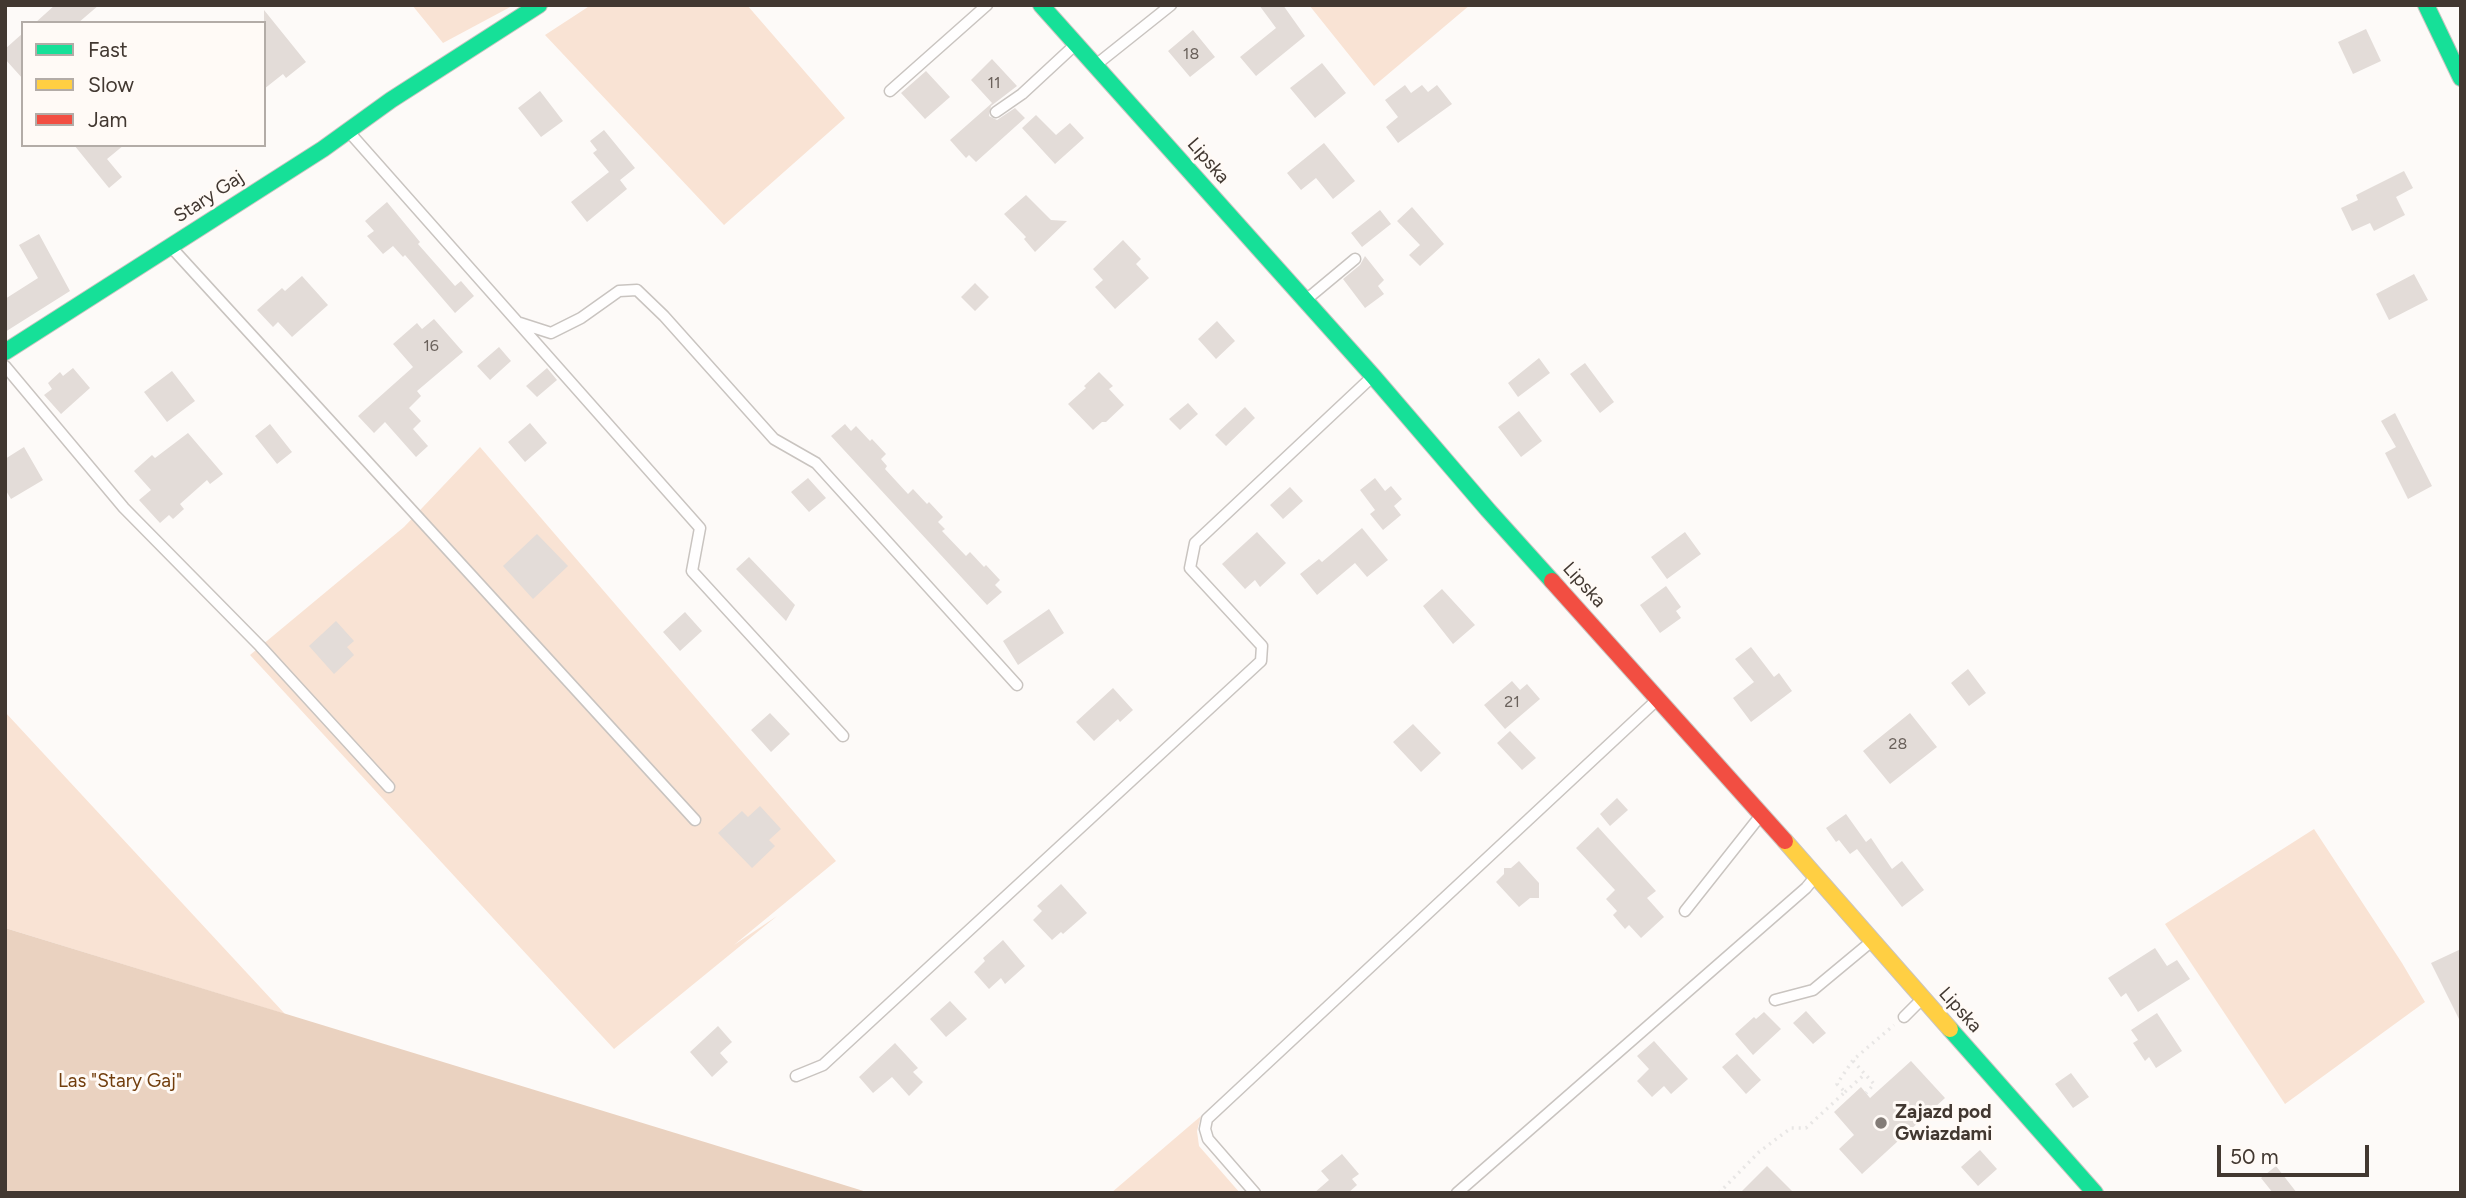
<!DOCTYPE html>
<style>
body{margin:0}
#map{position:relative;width:2466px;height:1198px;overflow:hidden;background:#fdfaf8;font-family:Figtree,sans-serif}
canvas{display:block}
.frame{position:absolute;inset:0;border:7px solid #423831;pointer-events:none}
.legend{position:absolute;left:21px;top:21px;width:245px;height:126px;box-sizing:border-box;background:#fffaf6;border:2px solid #b3aca7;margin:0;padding:9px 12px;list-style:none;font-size:21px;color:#423831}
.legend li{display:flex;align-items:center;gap:14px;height:35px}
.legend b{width:35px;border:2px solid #b3aca7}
.scale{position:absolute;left:2217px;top:1145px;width:152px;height:32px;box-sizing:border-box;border:4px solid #423831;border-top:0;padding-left:9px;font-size:21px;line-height:24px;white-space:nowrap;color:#423831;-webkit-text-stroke:5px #fffaf6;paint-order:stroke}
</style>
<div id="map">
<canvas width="2466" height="1198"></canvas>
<div class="frame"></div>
<ul class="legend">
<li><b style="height:9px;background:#16e098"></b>Fast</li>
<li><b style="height:9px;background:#ffcf43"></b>Slow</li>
<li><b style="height:9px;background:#f24e42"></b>Jam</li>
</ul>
<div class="scale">50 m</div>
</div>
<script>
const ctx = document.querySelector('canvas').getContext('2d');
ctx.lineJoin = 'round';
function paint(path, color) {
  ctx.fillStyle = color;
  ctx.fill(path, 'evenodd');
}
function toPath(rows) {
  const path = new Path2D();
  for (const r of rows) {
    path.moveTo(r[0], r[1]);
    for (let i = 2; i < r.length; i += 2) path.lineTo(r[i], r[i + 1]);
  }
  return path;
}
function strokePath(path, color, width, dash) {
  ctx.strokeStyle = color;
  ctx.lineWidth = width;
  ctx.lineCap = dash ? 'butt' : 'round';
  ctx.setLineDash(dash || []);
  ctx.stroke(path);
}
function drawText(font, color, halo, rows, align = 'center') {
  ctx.font = font + ' Figtree,sans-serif';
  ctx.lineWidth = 6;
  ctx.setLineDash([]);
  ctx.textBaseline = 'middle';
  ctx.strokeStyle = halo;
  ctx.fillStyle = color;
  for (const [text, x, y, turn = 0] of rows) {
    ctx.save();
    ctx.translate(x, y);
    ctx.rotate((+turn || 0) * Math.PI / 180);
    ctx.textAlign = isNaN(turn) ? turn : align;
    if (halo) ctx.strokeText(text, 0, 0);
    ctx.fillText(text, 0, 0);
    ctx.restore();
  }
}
paint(toPath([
 [412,5,514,5,443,43],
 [591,5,747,5,845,118,724,225,545,35],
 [1309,5,1470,5,1374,86],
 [480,447,836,861,734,945,777,916,614,1049,250,655,404,527],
 [5,712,285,1014,5,928],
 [2314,829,2402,963,2425,1002,2285,1104,2165,924],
 [1201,1116,1197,1131,1199,1146,1240,1193,1111,1193]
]), '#f9e3d4');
paint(toPath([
 [5,928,708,1143,870,1193,5,1193]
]), '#ead2c0');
paint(toPath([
 [55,5,99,5,78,23,35,23],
 [1259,5,1283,5,1305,36,1256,76,1240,57,1276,28],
 [264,10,306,62,286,78,283,74,264,89],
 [2366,29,2381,61,2353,74,2338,42],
 [1193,30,1215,57,1190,77,1168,51],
 [23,33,23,79,5,59,5,49],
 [992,59,1017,86,991,106,989,116,997,120,1015,108,1025,118,976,162,969,155,966,158,950,140,992,103,971,80],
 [1322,63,1346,93,1315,118,1290,88],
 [926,71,950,97,925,119,901,93],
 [1405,85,1411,93,1422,85,1428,92,1437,85,1452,104,1398,143,1386,127,1398,117,1385,100],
 [540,91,563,121,541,137,518,108],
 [1036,115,1056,135,1070,123,1084,138,1055,164,1022,128],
 [604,130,635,168,620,180,627,189,587,222,571,202,609,172,593,153,597,150,590,141],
 [1324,143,1355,181,1333,199,1316,178,1301,190,1287,173],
 [74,145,124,145,107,159,122,177,109,188],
 [2404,171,2413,188,2396,197,2405,215,2374,231,2370,223,2352,231,2341,208,2358,200,2356,195],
 [1026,195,1051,220,1067,221,1035,252,1024,239,1026,237,1004,214],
 [387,202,420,242,418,244,455,286,461,281,474,296,455,313,405,255,403,257,393,246,383,254,367,236,374,231,365,221],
 [1412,207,1444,244,1420,266,1409,255,1420,245,1397,221],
 [1380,210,1391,224,1362,247,1351,233],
 [39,234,70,291,5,332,5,299,38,278,19,245],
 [1123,240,1141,259,1136,264,1149,278,1115,309,1095,287,1103,280,1093,269],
 [1365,256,1384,280,1378,286,1384,294,1365,308,1343,279,1360,265],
 [2414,274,2428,300,2389,320,2376,294],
 [302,276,328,305,292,337,278,322,273,327,257,310,282,288,285,291],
 [975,283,989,297,975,311,961,297],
 [434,319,463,352,417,391,421,396,409,408,421,421,413,429,428,446,416,457,385,422,374,433,358,416,413,367,393,344,417,323,422,329],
 [1217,321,1235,341,1216,359,1198,339],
 [499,347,511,361,490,380,477,366],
 [1539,358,1550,373,1518,397,1508,383],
 [1585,363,1614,402,1600,413,1570,374],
 [73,368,90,388,61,414,44,395,52,389,48,383,60,372,63,376],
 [547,368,557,380,537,397,526,386],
 [172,371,195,401,167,422,144,392],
 [1099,372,1113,386,1109,389,1124,405,1106,422,1102,422,1093,430,1068,404,1086,388,1084,386],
 [1188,403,1198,414,1180,430,1169,419],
 [1245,407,1255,418,1226,446,1215,435],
 [1519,411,1542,441,1521,457,1498,427],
 [2395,413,2432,486,2408,499,2385,453,2396,447,2381,421],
 [530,423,547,443,525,462,508,442],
 [270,424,292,452,277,464,255,436],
 [845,424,851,431,856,426,870,441,872,439,886,454,881,459,887,466,885,469,908,494,913,489,927,504,929,502,943,517,938,522,945,529,942,531,966,556,970,552,984,567,986,565,1000,580,995,585,1002,592,987,605,831,436],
 [188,433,223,474,210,484,207,480,180,504,184,509,173,519,169,515,160,523,139,500,151,490,134,471,152,455,155,458],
 [24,447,43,480,11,499,5,489,5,459],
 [808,478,826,498,809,512,791,492],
 [1375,478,1385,491,1391,486,1402,499,1394,506,1401,515,1383,530,1370,514,1375,510,1360,490],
 [1290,487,1303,501,1283,519,1270,505],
 [1362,528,1388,560,1367,577,1355,563,1317,595,1300,574,1319,559,1322,562],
 [1257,532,1286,563,1260,587,1255,580,1245,589,1222,564],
 [1685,532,1701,554,1667,579,1651,557],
 [537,534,568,566,533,599,503,566],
 [749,557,795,605,786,621,736,569],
 [1666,586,1681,607,1676,611,1681,618,1660,633,1640,605],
 [1442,589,1475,625,1453,644,1423,606],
 [1049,609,1064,633,1018,665,1003,641],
 [685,612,702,631,680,651,663,632],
 [336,621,354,641,347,647,354,655,334,674,309,646],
 [1751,647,1774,677,1779,673,1792,691,1751,722,1733,698,1754,682,1735,659],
 [1968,669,1986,693,1969,706,1951,683],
 [1512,681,1520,690,1527,684,1540,699,1505,729,1484,705],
 [1113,688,1133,710,1120,722,1118,719,1094,741,1076,722],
 [770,713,790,734,771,752,751,730],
 [1910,713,1937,747,1890,784,1863,751],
 [1413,724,1441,753,1421,772,1393,742],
 [1510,731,1536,758,1522,770,1497,743],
 [1617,798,1628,810,1610,826,1600,814],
 [760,806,781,829,769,840,775,846,752,868,718,833,742,811,748,817],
 [1846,814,1866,842,1871,838,1892,869,1902,861,1924,890,1902,907,1857,849,1850,854,1839,840,1836,842,1826,828],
 [1598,827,1656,891,1647,898,1664,917,1641,938,1629,925,1625,929,1613,915,1617,911,1606,899,1615,890,1576,848],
 [1519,861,1539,883,1539,898,1530,898,1519,907,1496,882,1504,874,1504,868,1511,868],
 [1061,884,1087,913,1063,934,1061,932,1052,940,1033,920,1042,911,1037,906],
 [1003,940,1025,966,1005,984,1001,978,989,989,974,972,985,961,983,958],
 [2155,948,2167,966,2177,960,2190,979,2138,1012,2126,993,2121,997,2108,978],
 [2461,949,2461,1023,2431,963],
 [950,1001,967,1019,946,1037,930,1019],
 [1806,1011,1826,1033,1813,1044,1793,1023],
 [1764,1012,1781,1029,1753,1055,1735,1034,1754,1017,1756,1019],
 [2157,1013,2182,1051,2156,1068,2149,1057,2145,1061,2133,1043,2138,1040,2131,1030],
 [718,1026,732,1042,720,1053,728,1062,712,1077,690,1052],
 [1654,1041,1688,1079,1671,1094,1664,1086,1652,1097,1637,1081,1649,1069,1637,1056],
 [895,1043,918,1068,913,1072,923,1082,909,1096,892,1077,873,1093,859,1077],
 [1737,1054,1761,1080,1746,1094,1722,1067],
 [1911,1061,1945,1098,1862,1174,1839,1149,1854,1135,1834,1112,1861,1087,1870,1098],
 [2071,1073,2089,1097,2073,1108,2055,1084],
 [1980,1150,1997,1169,1978,1186,1961,1167],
 [1342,1154,1359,1174,1352,1179,1357,1185,1348,1193,1314,1193,1329,1180,1321,1171],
 [1767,1166,1794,1193,1740,1193],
 [2276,1166,2297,1193,2273,1193,2261,1178]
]), '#e3dcd8');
const lane = toPath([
 [1097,64,1171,5],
 [890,91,987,5],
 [996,112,1022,94,1076,44],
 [350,133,700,528,692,571,843,736],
 [171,247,695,820],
 [1307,299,1355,259],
 [520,323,551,333,581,318,619,291,637,290,664,316,774,439,816,463,1017,685],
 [5,366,124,508,260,646,389,787],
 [1685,911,1761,815],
 [1775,1000,1813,990,1872,941],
 [1904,1017,1922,999],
 [796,1076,823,1065,1261,661,1262,646,1190,568,1195,543,1373,376],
 [1255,1193,1208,1139,1205,1129,1207,1119,1659,698],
 [1457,1193,1806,888,1815,877]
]);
const fast = toPath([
 [1041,5,1373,376,1488,510,1552,581],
 [2426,5,2461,78],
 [5,352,323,149,391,100,539,5],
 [1950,1029,2095,1193]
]);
const slow = toPath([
 [1785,841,1950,1029]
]);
const jam = toPath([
 [1552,581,1785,841]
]);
strokePath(lane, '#c9c4c0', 13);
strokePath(fast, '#c9c4c0', 18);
strokePath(slow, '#c9c4c0', 18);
strokePath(jam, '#c9c4c0', 18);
strokePath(toPath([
 [1853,1061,1874,1084,1866,1093],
 [1845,1092,1865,1074],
 [1719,1193,1759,1152,1791,1128,1806,1128,1845,1092,1837,1084,1853,1060,1894,1025]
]), '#e8e6e5', 3.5, [2, 5]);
strokePath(lane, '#fffefe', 10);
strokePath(fast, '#16e098', 16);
strokePath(slow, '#ffcf43', 16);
strokePath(jam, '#f24e42', 16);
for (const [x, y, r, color] of [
 [1881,1123,7,"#837c77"]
]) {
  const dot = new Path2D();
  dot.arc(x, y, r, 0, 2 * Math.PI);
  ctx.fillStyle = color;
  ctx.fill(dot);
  strokePath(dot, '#fffaf6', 2.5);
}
drawText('16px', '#6a615b', null, [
 ["18",1191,54],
 ["11",994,83],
 ["16",431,346],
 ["21",1512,702],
 ["28",1898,744]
]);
drawText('19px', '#423831', '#fffaf6', [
 ["Lipska",1208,161,49],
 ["Stary Gaj",209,197,-33],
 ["Lipska",1584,585,48],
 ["Lipska",1960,1010,48]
]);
drawText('19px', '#713d0c', '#fffaf6', [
 ["Las \"Stary Gaj\"",120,1081]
]);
drawText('bold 19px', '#423831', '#fffaf6', [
 ["Zajazd pod",1895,1112],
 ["Gwiazdami",1895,1134]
], 'left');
</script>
